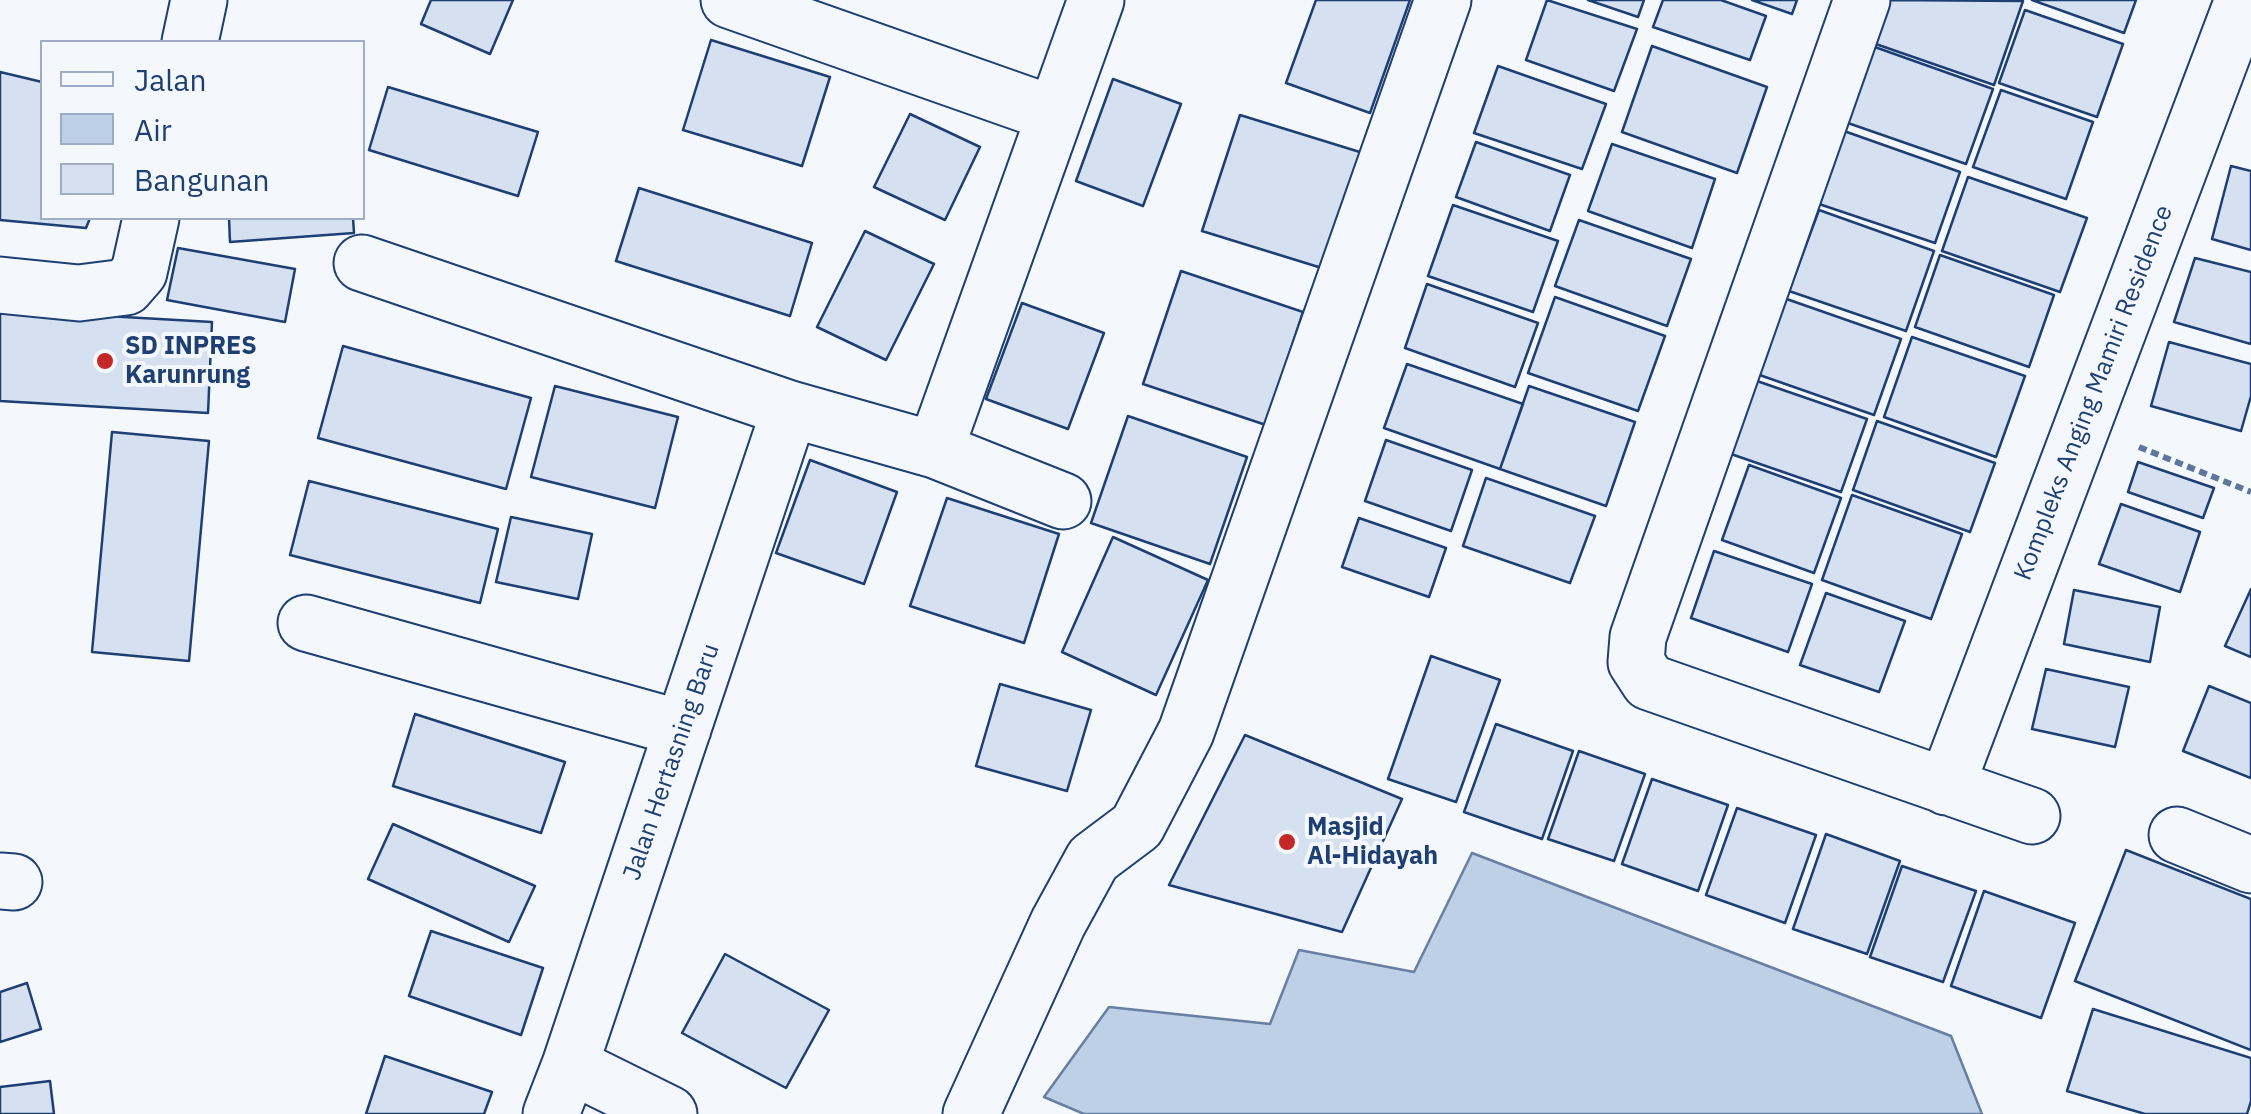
<!DOCTYPE html>
<style>
body{margin:0}
#map{position:relative;width:2251px;height:1114px;overflow:hidden;background:#f4f7fb;font-family:"IBM Plex Sans",sans-serif}
canvas{display:block}
.legend{position:absolute;left:40px;top:40px;width:325px;height:180px;box-sizing:border-box;background:#f4f7fb;border:2px solid #9eadc5;margin:0;padding:12px 18px;list-style:none;font-size:30px;color:#1d3f73}
.legend li{display:flex;align-items:center;gap:20px;height:50px}
.legend b{width:50px;border:2px solid #9eadc5}
</style>
<div id="map">
<canvas width="2251" height="1114"></canvas>
<ul class="legend">
<li><b style="height:12px;background:#f4f7fb"></b>Jalan</li>
<li><b style="height:28px;background:#bed0e5"></b>Air</li>
<li><b style="height:28px;background:#d5e0f0"></b>Bangunan</li>
</ul>
</div>
<script>
const ctx = document.querySelector('canvas').getContext('2d');
ctx.lineJoin = 'round';
function paint(path, color) {
  ctx.fillStyle = color;
  ctx.fill(path, 'evenodd');
}
function toPath(rows) {
  const path = new Path2D();
  for (const r of rows) {
    path.moveTo(r[0], r[1]);
    for (let i = 2; i < r.length; i += 2) path.lineTo(r[i], r[i + 1]);
  }
  return path;
}
function strokePath(path, color, width, dash) {
  ctx.strokeStyle = color;
  ctx.lineWidth = width;
  ctx.lineCap = dash ? 'butt' : 'round';
  ctx.setLineDash(dash || []);
  ctx.stroke(path);
}
function drawText(font, color, halo, rows, align = 'center') {
  ctx.font = font + ' "IBM Plex Sans",sans-serif';
  ctx.lineWidth = 8;
  ctx.setLineDash([]);
  ctx.textBaseline = 'middle';
  ctx.strokeStyle = halo;
  ctx.fillStyle = color;
  for (const [text, x, y, turn = 0] of rows) {
    ctx.save();
    ctx.translate(x, y);
    ctx.rotate((+turn || 0) * Math.PI / 180);
    ctx.textAlign = isNaN(turn) ? turn : align;
    if (halo) ctx.strokeText(text, 0, 0);
    ctx.fillText(text, 0, 0);
    ctx.restore();
  }
}
const water = toPath([
 [1472,853,1951,1036,1982,1114,1084,1114,1044,1097,1109,1007,1270,1024,1299,950,1414,972,1472,853]
]);
paint(water, '#bed0e5');
strokePath(water, '#687fa3', 2.5);
const building = toPath([
 [431,0,513,0,490,54,421,24,431,0],
 [1316,0,1410,0,1370,113,1286,83,1316,0],
 [1547,0,1637,29,1614,91,1526,60,1547,0],
 [1588,0,1644,0,1638,17,1588,0],
 [1663,0,1721,0,1766,16,1750,60,1653,27,1663,0],
 [1752,0,1797,0,1792,14,1752,0],
 [1885,0,2023,1,1994,85,1870,42,1885,0],
 [2032,0,2136,0,2124,33,2032,0],
 [2025,10,2123,44,2097,117,1999,83,2025,10],
 [711,40,830,77,802,166,683,130,711,40],
 [1652,46,1767,87,1737,173,1622,132,1652,46],
 [1872,46,1993,89,1966,164,1845,122,1872,46],
 [1498,66,1606,104,1582,169,1474,133,1498,66],
 [0,72,42,82,42,218,90,218,86,228,0,220,0,72],
 [1113,79,1181,104,1143,206,1076,181,1113,79],
 [388,87,538,132,518,196,369,150,388,87],
 [2001,90,2093,122,2066,199,1973,167,2001,90],
 [910,114,980,147,945,220,874,187,910,114],
 [1240,115,1363,153,1325,269,1202,231,1240,115],
 [1844,131,1960,172,1935,243,1819,204,1844,131],
 [1476,142,1570,175,1550,231,1456,197,1476,142],
 [1612,144,1715,179,1692,248,1588,211,1612,144],
 [2231,166,2251,171,2251,250,2212,239,2231,166],
 [1968,177,2087,218,2060,292,1942,251,1968,177],
 [639,188,812,243,790,316,616,261,639,188],
 [1453,205,1558,241,1533,312,1428,276,1453,205],
 [1819,210,1934,251,1906,331,1789,291,1819,210],
 [229,218,353,218,354,233,230,242,229,218],
 [1579,220,1691,259,1667,326,1555,286,1579,220],
 [865,231,934,264,886,360,817,327,865,231],
 [178,248,295,269,285,322,167,300,178,248],
 [1940,255,2054,295,2029,367,1915,327,1940,255],
 [2195,258,2251,272,2251,344,2174,322,2195,258],
 [1181,271,1303,312,1266,425,1143,384,1181,271],
 [1427,284,1538,323,1515,387,1405,348,1427,284],
 [1778,296,1901,339,1874,415,1751,372,1778,296],
 [1555,297,1665,336,1638,411,1528,373,1555,297],
 [1022,303,1104,333,1068,429,986,399,1022,303],
 [0,310,212,322,208,413,0,401,0,310],
 [1912,337,2025,376,1996,457,1884,417,1912,337],
 [2169,342,2251,364,2251,396,2241,431,2151,406,2169,342],
 [343,346,531,398,506,489,318,438,343,346],
 [1407,364,1523,404,1500,469,1384,428,1407,364],
 [1757,381,1867,419,1841,492,1731,454,1757,381],
 [555,386,678,417,655,508,531,477,555,386],
 [1529,386,1635,422,1606,506,1500,469,1529,386],
 [1128,416,1247,457,1210,564,1091,523,1128,416],
 [1877,421,1995,463,1970,532,1853,490,1877,421],
 [112,432,209,441,189,661,92,652,112,432],
 [1386,440,1472,470,1451,531,1365,501,1386,440],
 [810,460,897,492,864,584,776,553,810,460],
 [2138,462,2214,488,2203,518,2128,492,2138,462],
 [1749,465,1841,498,1814,573,1722,540,1749,465],
 [1486,478,1595,516,1570,583,1463,546,1486,478],
 [309,481,498,529,480,603,290,555,309,481],
 [1852,495,1962,534,1931,619,1822,580,1852,495],
 [947,498,1059,534,1024,643,910,606,947,498],
 [2121,504,2200,532,2180,592,2099,564,2121,504],
 [511,517,592,534,578,599,496,582,511,517],
 [1359,518,1446,548,1429,597,1342,567,1359,518],
 [1113,537,1208,580,1156,695,1062,652,1113,537],
 [1714,551,1812,584,1788,652,1691,618,1714,551],
 [2251,589,2251,657,2225,646,2251,589],
 [2074,590,2160,607,2150,662,2064,644,2074,590],
 [1826,593,1905,621,1879,692,1800,665,1826,593],
 [1431,656,1500,680,1456,802,1388,779,1431,656],
 [2046,669,2129,687,2115,747,2032,729,2046,669],
 [1000,684,1091,710,1067,791,976,766,1000,684],
 [2209,686,2251,703,2251,778,2183,751,2209,686],
 [415,714,565,762,541,833,393,786,415,714],
 [1496,724,1573,751,1542,839,1464,812,1496,724],
 [1245,735,1402,799,1342,932,1169,885,1245,735],
 [1579,751,1645,774,1614,861,1548,839,1579,751],
 [1652,779,1728,805,1698,891,1622,864,1652,779],
 [1737,808,1816,835,1785,923,1706,895,1737,808],
 [393,824,535,886,509,942,368,879,393,824],
 [1826,834,1900,861,1867,954,1793,929,1826,834],
 [2126,850,2251,899,2251,1050,2075,981,2126,850],
 [1902,866,1976,891,1943,982,1870,957,1902,866],
 [1984,891,2075,923,2041,1018,1951,986,1984,891],
 [431,931,543,968,521,1035,409,996,431,931],
 [725,954,829,1010,786,1088,682,1033,725,954],
 [27,983,41,1029,0,1042,0,992,27,983],
 [2093,1009,2251,1058,2251,1101,2247,1114,2145,1114,2067,1091,2093,1009],
 [385,1056,492,1092,484,1114,366,1114,385,1056],
 [50,1081,54,1114,0,1114,0,1087,50,1081]
]);
paint(building, '#d5e0f0');
strokePath(building, '#1d3f73', 2.5);
const minor = toPath([
 [729,0,1053,114],
 [1862,0,1638,637,1636,662,1649,682,2032,816],
 [190,42,199,0],
 [362,263,790,409,935,450,1063,501],
 [0,285,79,293,126,287,139,272,151,218],
 [935,450,1096,0],
 [306,623,683,729],
 [1946,787,2243,0],
 [2177,835,2251,865],
 [0,881,14,882],
 [570,1065,669,1114],
 [551,1114,570,1065,790,409],
 [971,1114,1058,923,1093,859,1137,826,1186,732,1443,0]
]);
strokePath(minor, '#1d3f73', 59);
strokePath(toPath([
 [2139,447,2251,492]
]), '#5e769c', 6, [8, 5]);
strokePath(minor, '#f4f7fb', 55);
for (const [x, y, r, color] of [
 [105,361,10,"#c62828"],
 [1287,842,10,"#c62828"]
]) {
  const dot = new Path2D();
  dot.arc(x, y, r, 0, 2 * Math.PI);
  ctx.fillStyle = color;
  ctx.fill(dot);
  strokePath(dot, '#f4f7fb', 4);
}
drawText('bold 25px', '#1d3f73', '#f4f7fb', [
 ["SD INPRES",125,347],
 ["Karunrung",125,376],
 ["Masjid",1307,828],
 ["Al-Hidayah",1307,857]
], 'left');
drawText('25px', '#1d3f73', '#f4f7fb', [
 ["Kompleks Anging Mamiri Residence",2094,393,-69],
 ["Jalan Hertasning Baru",672,762,-71]
]);
</script>
